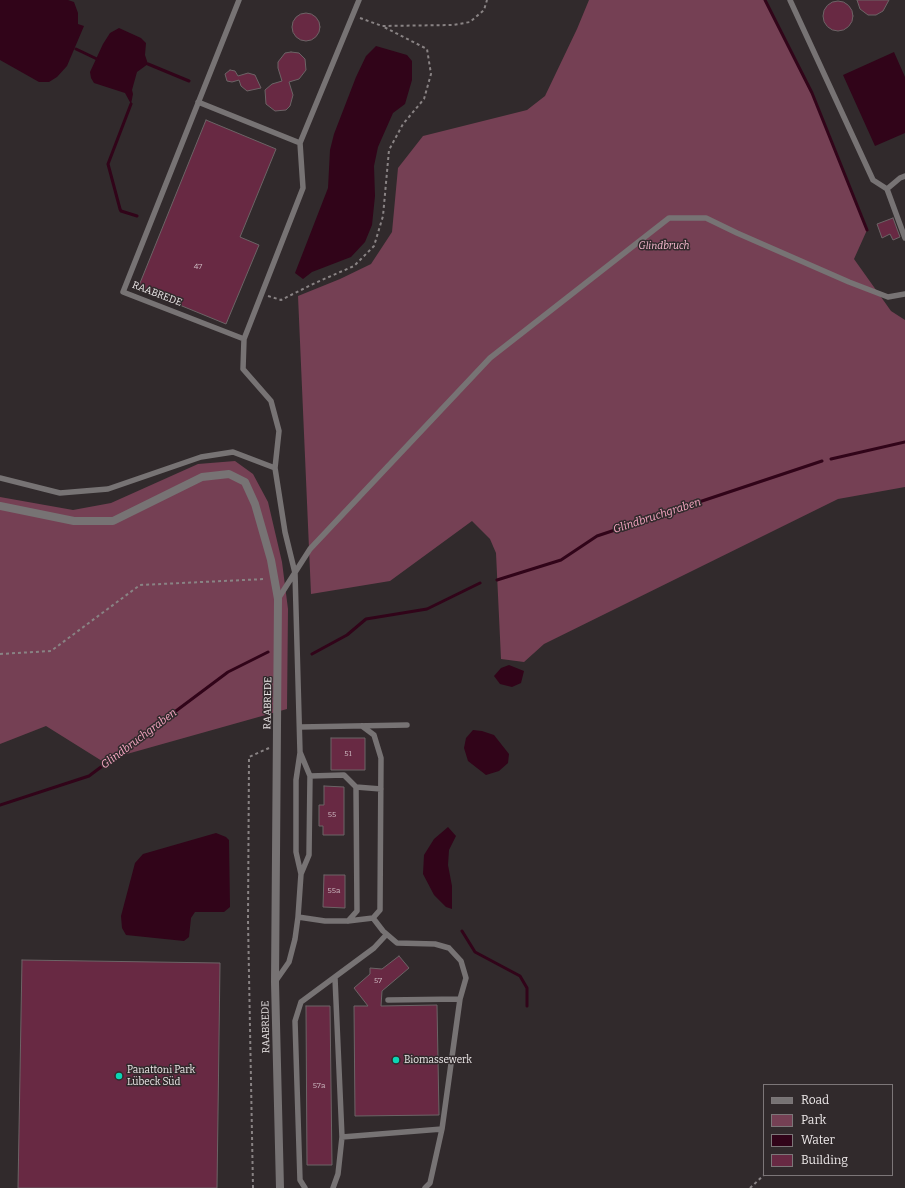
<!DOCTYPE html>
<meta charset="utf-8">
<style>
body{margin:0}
#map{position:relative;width:905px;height:1188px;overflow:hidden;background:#312a2c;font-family:Bitter,serif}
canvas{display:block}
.legend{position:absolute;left:763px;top:1084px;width:130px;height:92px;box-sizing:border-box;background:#312a2c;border:1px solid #7c7678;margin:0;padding:5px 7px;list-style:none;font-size:12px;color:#ede8e9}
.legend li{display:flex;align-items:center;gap:8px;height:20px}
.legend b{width:20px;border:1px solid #7c7678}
</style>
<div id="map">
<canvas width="905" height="1188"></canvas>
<ul class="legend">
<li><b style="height:5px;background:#777374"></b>Road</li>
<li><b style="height:11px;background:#754054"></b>Park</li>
<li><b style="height:11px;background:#310419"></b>Water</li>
<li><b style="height:11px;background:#682943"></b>Building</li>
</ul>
</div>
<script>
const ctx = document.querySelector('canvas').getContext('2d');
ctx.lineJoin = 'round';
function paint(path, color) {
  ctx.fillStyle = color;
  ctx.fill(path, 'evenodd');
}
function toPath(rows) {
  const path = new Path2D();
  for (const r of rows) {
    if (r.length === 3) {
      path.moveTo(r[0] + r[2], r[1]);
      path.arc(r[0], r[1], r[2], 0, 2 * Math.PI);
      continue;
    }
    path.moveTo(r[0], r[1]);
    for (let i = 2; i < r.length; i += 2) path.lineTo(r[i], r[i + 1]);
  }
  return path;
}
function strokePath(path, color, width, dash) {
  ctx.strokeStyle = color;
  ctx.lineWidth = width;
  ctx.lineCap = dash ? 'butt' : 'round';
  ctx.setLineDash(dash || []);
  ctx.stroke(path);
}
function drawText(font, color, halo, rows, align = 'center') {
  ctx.font = font + ' Bitter,serif';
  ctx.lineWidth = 3;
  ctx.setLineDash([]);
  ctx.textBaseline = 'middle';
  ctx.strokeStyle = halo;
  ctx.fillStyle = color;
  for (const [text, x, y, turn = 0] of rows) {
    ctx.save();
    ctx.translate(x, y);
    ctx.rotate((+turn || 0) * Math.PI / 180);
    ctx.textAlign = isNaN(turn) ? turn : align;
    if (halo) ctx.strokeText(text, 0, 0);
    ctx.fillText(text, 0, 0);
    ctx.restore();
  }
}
paint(toPath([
 [589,0,765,0,812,93,867,230,854,259,891,311,905,320,905,487,838,499,544,644,524,662,501,659,496,553,490,539,472,521,390,581,311,594,298,296,340,279,371,264,392,232,398,168,423,136,527,110,545,96,577,29],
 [235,461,253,474,268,502,282,562,288,609,287,709,102,761,46,726,0,744,0,497,73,510,111,503,198,464]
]), '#754054');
paint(toPath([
 [0,0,68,0,74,2,78,13,78,24,84,26,67,66,57,77,49,82,39,82,0,60],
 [119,28,141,38,146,43,145,55,148,64,137,72,132,90,133,94,131,104,125,93,94,83,91,78,90,72,103,44,110,33],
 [376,46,407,55,412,61,412,80,405,104,393,113,378,147,374,166,375,196,372,225,365,242,351,257,312,272,303,279,295,273,328,188,330,150,334,134,356,77,366,56],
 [894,52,905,77,905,133,875,146,843,75],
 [509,665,524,671,521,683,512,687,500,684,494,676,501,668],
 [473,730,482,731,494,735,509,754,508,763,499,771,486,775,468,761,464,748,466,738],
 [448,827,456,836,449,850,448,865,452,886,452,909,446,907,434,895,423,874,424,855,434,839],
 [216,833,226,837,229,840,230,907,224,912,195,912,191,918,189,937,184,941,126,935,122,928,121,916,135,863,143,854]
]), '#310419');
strokePath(toPath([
 [765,0,812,93,867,230],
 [76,49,97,59],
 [148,64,189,81],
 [131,104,108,164,120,209,121,211,137,216],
 [831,459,905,442],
 [497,580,561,560,597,536,822,461],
 [312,654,347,635,366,619,427,609,480,583],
 [0,805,89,776,228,672,268,652],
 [462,931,475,952,520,976,527,988,527,1006]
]), '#310419', 3);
const building = toPath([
 [857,0,889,0,883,11,876,15,868,15,860,9,857,0],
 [838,16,15],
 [306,27,14],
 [291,52,299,53,305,59,306,70,299,79,289,82,293,95,290,106,286,110,275,111,266,104,265,90,272,84,282,81,278,68,278,62,285,53,291,52],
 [230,70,235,71,238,76,248,73,255,75,261,88,247,91,241,86,239,80,232,82,227,81,225,74,230,70],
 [206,120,276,149,240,237,259,245,226,324,138,288,206,120],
 [893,218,900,237,893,240,890,234,882,238,877,224,893,218],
 [331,738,365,738,365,770,331,770,331,738],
 [324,786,344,787,344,835,323,835,323,826,319,826,319,805,324,805,324,786],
 [324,875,345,875,345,908,323,907,324,875],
 [399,956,409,968,382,991,381,1006,437,1005,439,1115,355,1116,354,1006,368,1006,354,988,370,974,370,968,382,969,399,956],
 [22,960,220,963,217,1188,18,1188,22,960],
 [306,1006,330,1006,332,1165,307,1165,306,1006]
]);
paint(building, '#682943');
strokePath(building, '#6c6466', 1);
strokePath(toPath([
 [360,18,382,26,453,25,470,22,484,10,487,0],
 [268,296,281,300,315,283,354,266,374,246,383,216,389,150,403,124,424,99,431,74,427,49,382,26],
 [0,654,51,651,140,585,265,579],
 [253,1188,248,921,249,757,269,748],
 [750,1188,764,1175]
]), '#898384', 2, [3, 3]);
strokePath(toPath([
 [239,0,123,292,244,339,243,369,271,401,279,431,275,468,285,532,295,573,300,752,310,776],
 [790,0,873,180,887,189,905,238],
 [198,102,300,143],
 [887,189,900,178,905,176],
 [244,339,303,188,300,143,359,0],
 [0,478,60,493,108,489,201,457,233,452,275,468],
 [278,599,310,549,490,358,669,218,706,218,737,233,849,282,888,297,905,294],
 [362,726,374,735,381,758,380,910,373,918,348,921,325,921,298,917,301,874,309,855,310,776,344,775,356,787,381,789],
 [300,727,407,725],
 [300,753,296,780,296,852,301,874],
 [373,918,383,931,397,943,435,944,449,948,461,961,466,978,460,999,388,1000],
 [348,921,357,911,356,787],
 [275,982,289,962,295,939,298,917],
 [342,1137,442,1129,460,999],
 [305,1188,300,1180,295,1021,301,1002,374,948,386,935],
 [333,1188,338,1174,342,1137,335,978],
 [425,1188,430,1183,442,1129]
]), '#777374', 5.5);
strokePath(toPath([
 [0,506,74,521,113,521,202,477,229,474,245,482,255,504,271,560,278,599,275,982,280,1188]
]), '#777374', 8);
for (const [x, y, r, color] of [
 [396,1060,4,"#0bd5b5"],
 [119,1076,4,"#0bd5b5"]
]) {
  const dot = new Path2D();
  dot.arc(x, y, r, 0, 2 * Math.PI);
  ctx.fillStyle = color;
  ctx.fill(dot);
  strokePath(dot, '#312a2c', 1.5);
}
drawText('8px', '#ccb8c0', null, [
 ["47",198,267],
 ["51",348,754],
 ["55",332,815],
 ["55a",334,891],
 ["57",378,981],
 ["57a",319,1086]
]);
drawText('italic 10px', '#f9bcd1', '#312a2c', [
 ["Glindbruch",664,246]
]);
drawText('10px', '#ede8e9', '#312a2c', [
 ["RAABREDE",157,294,21],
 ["RAABREDE",268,703,-89],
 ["RAABREDE",266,1027,-91]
]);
drawText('10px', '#ede8e9', '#312a2c', [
 ["Biomassewerk",404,1060],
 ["Panattoni Park",127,1070],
 ["Lübeck Süd",127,1082]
], 'left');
drawText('italic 11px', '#f5a5c1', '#312a2c', [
 ["Glindbruchgraben",657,516,-18],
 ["Glindbruchgraben",139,739,-37]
]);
</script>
